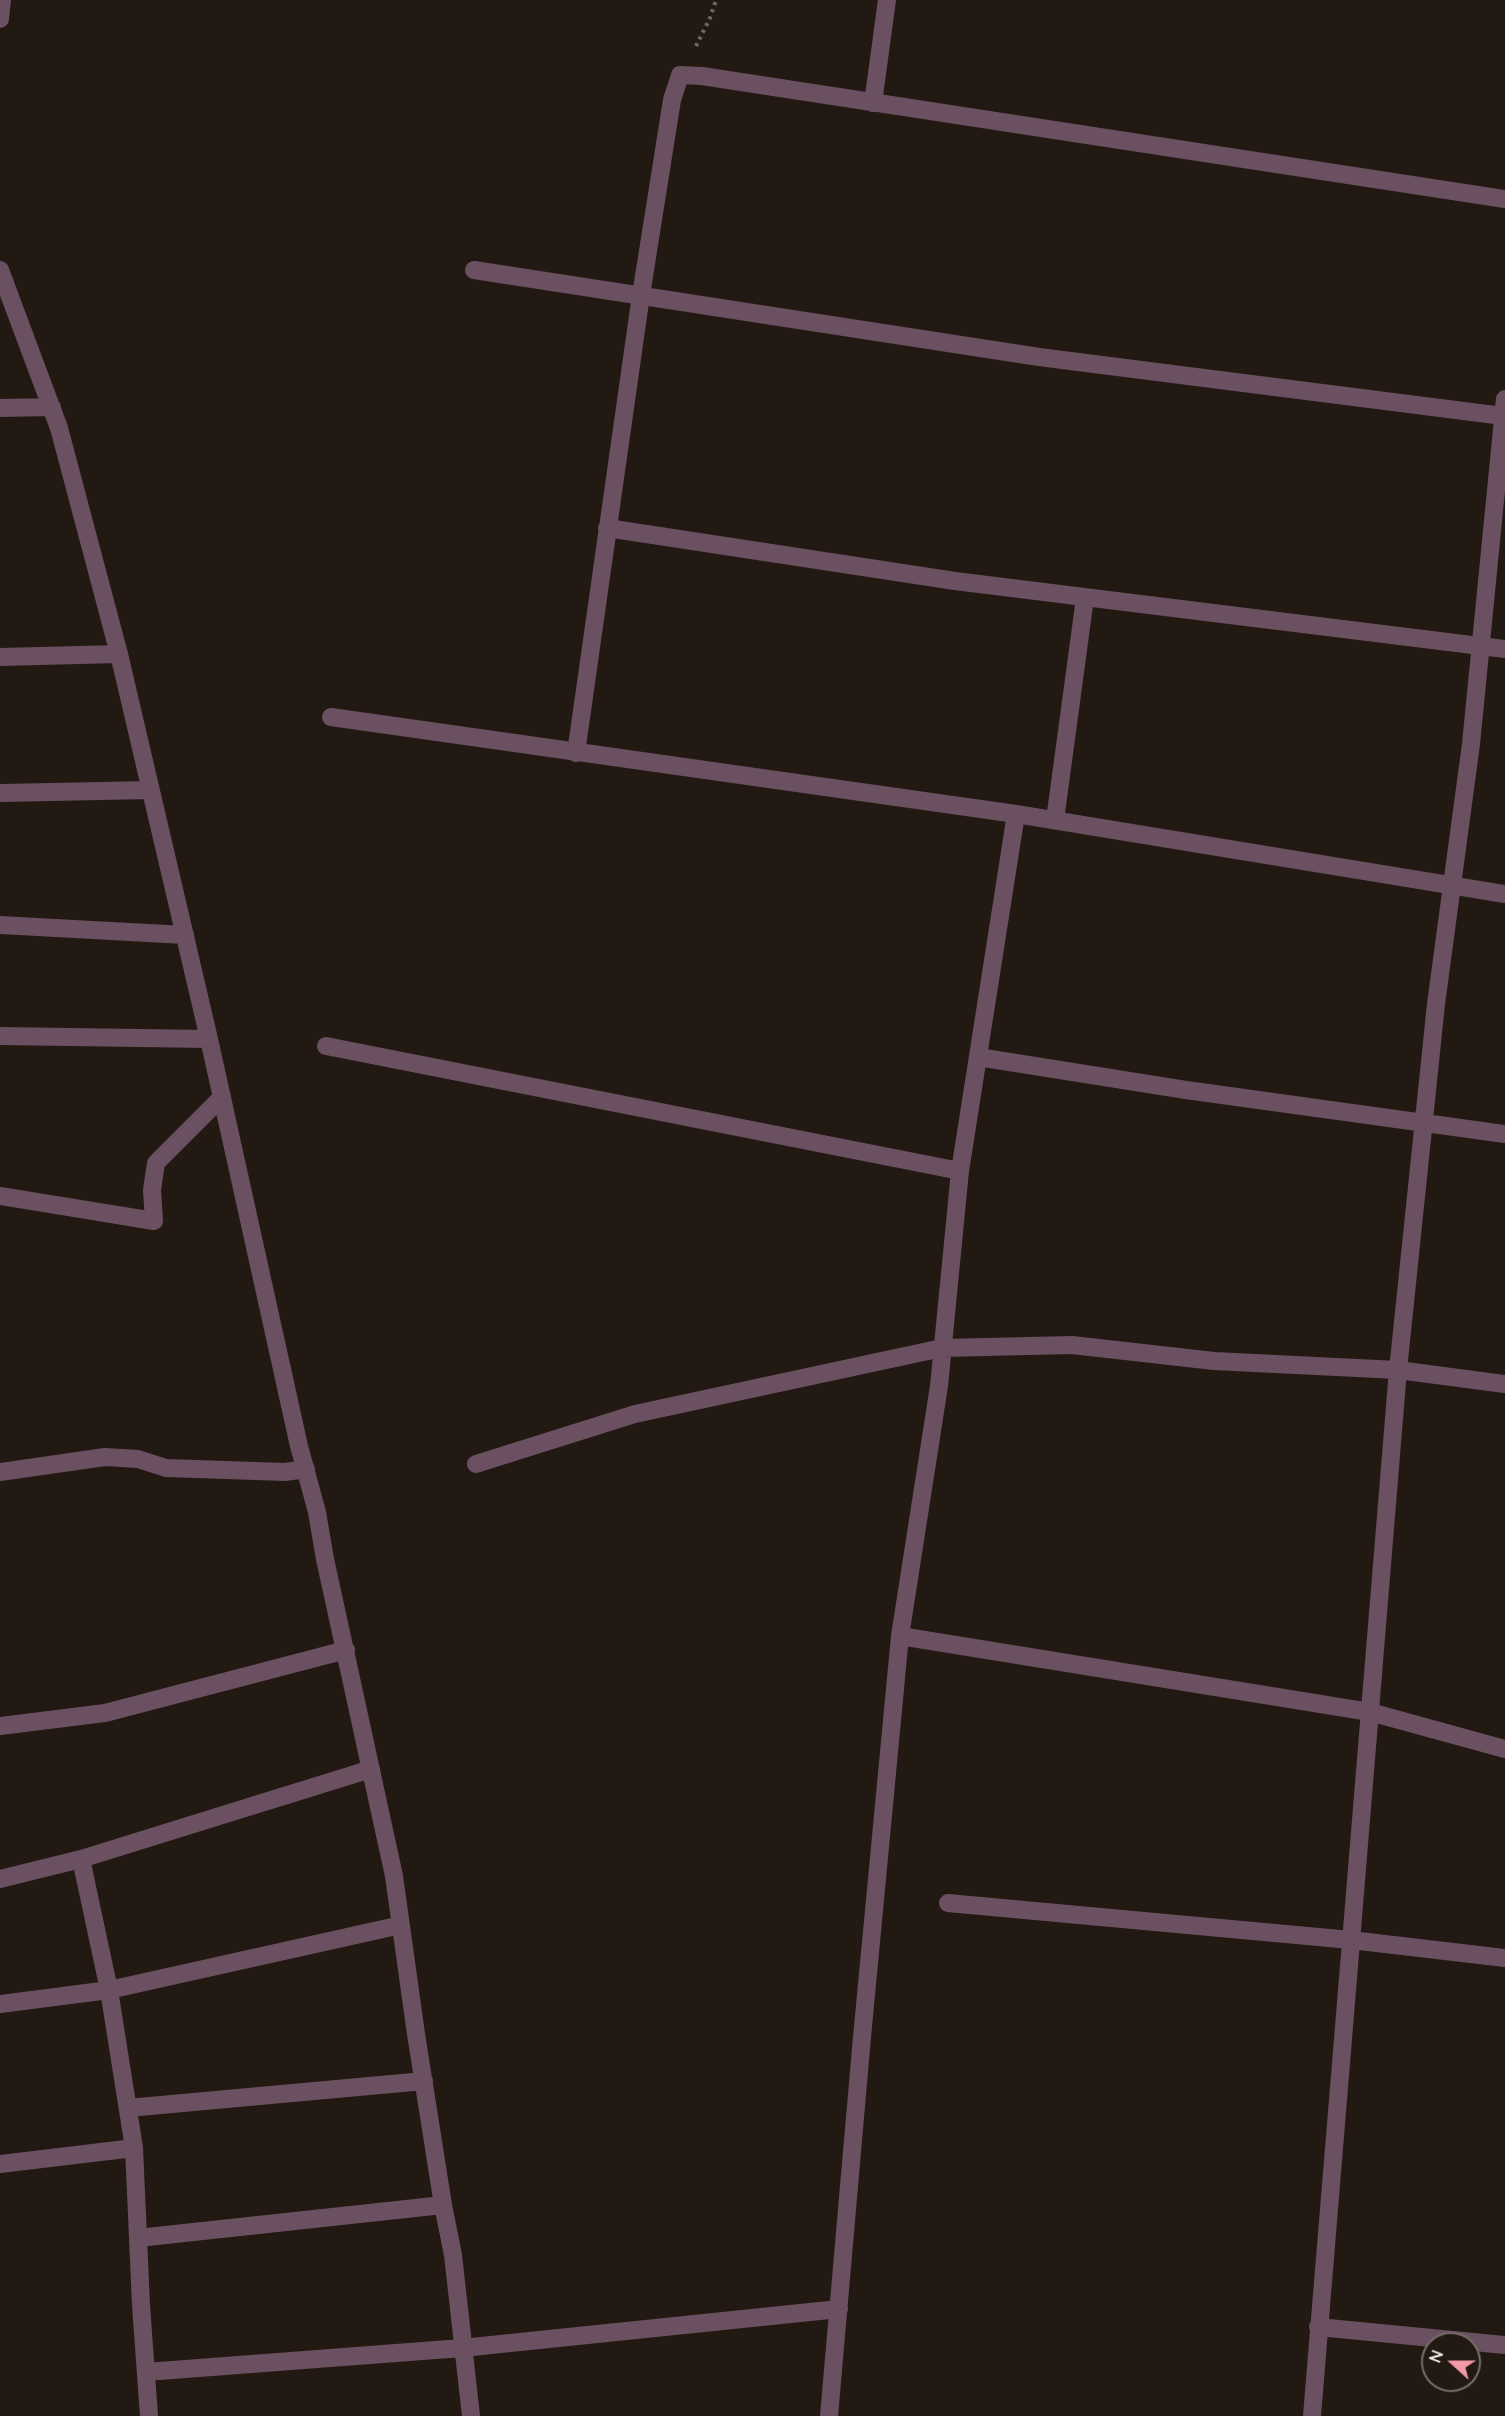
<!DOCTYPE html>
<style>
body{margin:0}
#map{position:relative;width:1505px;height:2416px;overflow:hidden;background:#221912;font-family:Quicksand,sans-serif}
canvas{display:block}
.north{position:absolute;left:1421px;top:2332px;width:60px;height:60px;box-sizing:border-box;background:#221912;border:2px solid #766e68;border-radius:50%;rotate:291deg;font-size:16px;font-weight:700;line-height:24px;text-align:center;color:#f4ede8}
.north::after{content:'';display:block;margin:auto;width:21px;height:27px;background:#f39aa7;clip-path:polygon(50% 0,100% 100%,50% 72%,0 100%)}
</style>
<div id="map">
<canvas width="1505" height="2416"></canvas>
<div class="north">N</div>
</div>
<script>
const ctx = document.querySelector('canvas').getContext('2d');
ctx.lineJoin = 'round';
function toPath(rows) {
  const path = new Path2D();
  for (const r of rows) {
    path.moveTo(r[0], r[1]);
    for (let i = 2; i < r.length; i += 2) path.lineTo(r[i], r[i + 1]);
  }
  return path;
}
function strokePath(path, color, width, dash) {
  ctx.strokeStyle = color;
  ctx.lineWidth = width;
  ctx.lineCap = dash ? 'butt' : 'round';
  ctx.setLineDash(dash || []);
  ctx.stroke(path);
}
strokePath(toPath([
 [696,46,710,18,716,0]
]), '#716862', 4, [3, 4.5]);
strokePath(toPath([
 [0,19,2,0],
 [873,103,887,0],
 [0,270,59,428,119,654,209,1039,299,1446,317,1512,325,1559,394,1876,416,2034,443,2205,453,2255,471,2416],
 [474,270,1039,357,1503,416],
 [0,408,52,407],
 [607,528,955,581,1505,649],
 [0,657,119,654],
 [331,717,1016,814,1505,894],
 [576,753,641,295,672,100,680,75,702,76,1505,199],
 [0,793,151,790],
 [1055,820,1085,598],
 [0,925,185,935],
 [0,1036,209,1039],
 [326,1046,960,1171],
 [978,1057,1186,1090,1505,1134],
 [0,1196,154,1221,152,1190,156,1163,222,1097],
 [476,1464,635,1414,942,1348,1072,1345,1214,1361,1398,1370,1505,1384],
 [0,1472,105,1457,138,1459,166,1468,285,1472,306,1469],
 [900,1636,1370,1712,1505,1749],
 [0,1726,105,1713,346,1650],
 [81,1859,109,1990,134,2148,141,2305,149,2416],
 [0,1879,81,1859,371,1769],
 [948,1903,1351,1940,1505,1958],
 [0,2004,109,1990,401,1925],
 [128,2108,424,2081],
 [0,2164,134,2148],
 [138,2238,443,2205],
 [1318,2327,1505,2345],
 [146,2372,462,2348,839,2309],
 [829,2416,862,2037,900,1636,939,1386,960,1171,1016,814],
 [1312,2416,1398,1370,1436,1004,1471,744,1505,399]
]), '#6a5060', 18);
</script>
